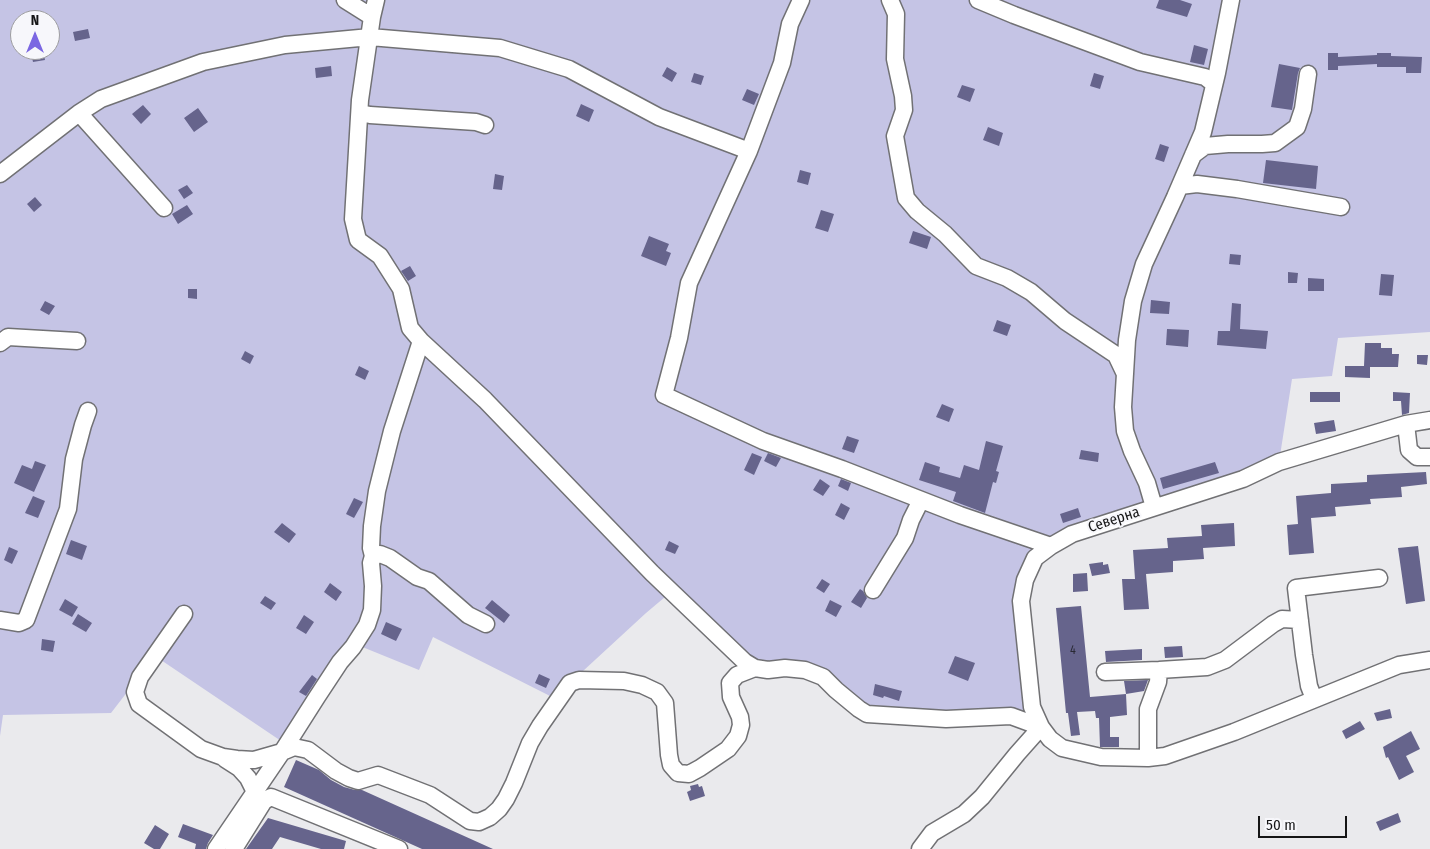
<!DOCTYPE html>
<meta charset="utf-8">
<style>
body{margin:0}
#map{position:relative;width:1430px;height:849px;overflow:hidden;background:#eaeaed;font-family:"Fira Sans Condensed",sans-serif}
canvas{display:block}
.north{position:absolute;left:10px;top:10px;width:50px;height:50px;box-sizing:border-box;background:#f7f7fb;border:1px solid #9d9d9f;border-radius:50%;rotate:0deg;font-size:14px;font-weight:700;line-height:20px;text-align:center;color:#151516}
.north::after{content:'';display:block;margin:auto;width:18px;height:22px;background:#7b67e2;clip-path:polygon(50% 0,100% 100%,50% 72%,0 100%)}
.scale{position:absolute;left:1258px;top:816px;width:89px;height:22px;box-sizing:border-box;border:2px solid #151516;border-top:0;padding-left:6px;font-size:15px;line-height:18px;white-space:nowrap;color:#151516;-webkit-text-stroke:4px #f7f7fb;paint-order:stroke}
</style>
<div id="map">
<canvas width="1430" height="849"></canvas>
<div class="north">N</div>
<div class="scale">50 m</div>
</div>
<script>
const ctx = document.querySelector('canvas').getContext('2d');
ctx.lineJoin = 'round';
function paint(path, color) {
  ctx.fillStyle = color;
  ctx.fill(path, 'evenodd');
}
function toPath(rows) {
  const path = new Path2D();
  for (const r of rows) {
    path.moveTo(r[0], r[1]);
    for (let i = 2; i < r.length; i += 2) path.lineTo(r[i], r[i + 1]);
  }
  return path;
}
function strokePath(path, color, width, dash) {
  ctx.strokeStyle = color;
  ctx.lineWidth = width;
  ctx.lineCap = dash ? 'butt' : 'round';
  ctx.setLineDash(dash || []);
  ctx.stroke(path);
}
function drawText(font, color, halo, rows, align = 'center') {
  ctx.font = font + ' "Fira Sans Condensed",sans-serif';
  ctx.lineWidth = 4;
  ctx.setLineDash([]);
  ctx.textBaseline = 'middle';
  ctx.strokeStyle = halo;
  ctx.fillStyle = color;
  for (const [text, x, y, turn = 0] of rows) {
    ctx.save();
    ctx.translate(x, y);
    ctx.rotate((+turn || 0) * Math.PI / 180);
    ctx.textAlign = isNaN(turn) ? turn : align;
    if (halo) ctx.strokeText(text, 0, 0);
    ctx.fillText(text, 0, 0);
    ctx.restore();
  }
}
paint(toPath([
 [0,0,1430,0,1430,332,1338,338,1332,376,1292,379,1279,462,1048,548,1025,580,1041,727,1011,716,867,714,823,677,755,668,671,592,646,613,570,683,558,700,433,637,419,670,355,644,287,745,155,656,111,713,3,715,0,736],
 [20,20,50,20,50,50,20,50]
]), '#c5c4e5');
paint(toPath([
 [1159,0,1180,0,1192,4,1187,17,1156,8],
 [88,29,90,38,75,41,73,32],
 [1194,45,1208,49,1204,65,1190,62],
 [43,50,45,60,33,62,31,53],
 [1328,53,1338,53,1338,57,1377,55,1377,53,1391,53,1391,56,1422,57,1421,73,1406,73,1406,67,1377,67,1377,64,1338,66,1338,70,1328,70],
 [1279,64,1300,68,1298,73,1292,110,1271,107],
 [331,66,332,76,316,78,315,68],
 [667,67,677,73,672,82,662,76],
 [694,73,704,76,701,85,691,82],
 [1094,73,1104,76,1100,89,1090,86],
 [962,85,975,89,970,102,957,97],
 [747,89,759,94,754,105,742,100],
 [581,104,594,110,589,122,576,116],
 [143,105,151,114,141,124,132,114],
 [198,108,208,122,194,132,184,118],
 [988,127,1003,133,999,146,983,140],
 [1160,144,1169,147,1164,162,1155,159],
 [1266,160,1318,166,1316,189,1263,183],
 [800,170,811,173,808,185,797,182],
 [495,174,504,176,502,190,493,189],
 [187,185,193,193,184,199,178,190],
 [35,197,42,205,34,212,27,204],
 [187,205,193,214,178,224,172,214],
 [821,210,834,214,828,232,815,228],
 [913,231,931,237,927,249,909,243],
 [649,236,669,244,666,251,671,253,666,266,641,256],
 [1230,254,1241,255,1240,265,1229,264],
 [410,266,416,276,408,281,401,271],
 [1288,272,1298,273,1297,283,1288,283],
 [1381,274,1394,275,1392,296,1379,295],
 [1308,278,1324,279,1324,291,1308,291],
 [188,289,197,289,197,299,188,298],
 [1151,300,1170,302,1169,314,1150,313],
 [45,301,55,306,49,315,40,310],
 [1232,303,1241,304,1240,329,1268,331,1266,349,1217,345,1218,331,1230,331],
 [997,320,1011,325,1007,336,993,331],
 [1167,329,1189,330,1188,347,1166,345],
 [1365,343,1381,343,1381,348,1392,348,1392,354,1399,354,1398,367,1370,367,1370,378,1345,377,1345,366,1364,366],
 [245,351,254,356,250,364,241,359],
 [1417,355,1428,355,1427,365,1417,364],
 [359,366,369,371,365,380,355,375],
 [1310,392,1340,392,1340,402,1310,402],
 [1393,392,1410,393,1409,413,1402,415,1401,401,1393,401],
 [942,404,954,409,949,422,936,417],
 [1334,420,1336,431,1316,434,1314,423],
 [847,436,859,440,854,453,842,449],
 [986,441,1003,446,996,471,999,472,996,483,993,482,985,513,953,501,956,492,919,480,925,462,940,467,939,472,960,478,964,465,979,470],
 [1081,450,1099,453,1098,462,1079,459],
 [752,453,762,457,754,475,744,470],
 [768,453,781,458,776,467,764,461],
 [35,461,46,465,34,492,14,483,22,465,32,469],
 [1215,462,1219,473,1163,489,1160,478],
 [1426,472,1427,484,1401,487,1402,497,1370,499,1371,504,1335,507,1336,516,1311,518,1314,553,1289,555,1287,525,1298,524,1296,496,1331,493,1331,484,1367,482,1367,475],
 [820,479,830,486,823,496,813,490],
 [841,479,851,483,848,491,838,486],
 [33,496,45,501,38,518,25,513],
 [354,498,363,502,354,518,346,514],
 [841,503,850,508,844,520,835,515],
 [1078,508,1081,517,1063,523,1060,514],
 [282,523,296,534,289,543,274,532],
 [1234,523,1235,546,1203,548,1204,559,1173,561,1173,572,1146,574,1149,609,1124,610,1122,579,1135,579,1133,550,1168,548,1167,538,1202,536,1201,525],
 [71,540,87,546,82,560,66,554],
 [669,541,679,546,675,554,665,550],
 [1418,546,1425,601,1406,604,1398,548],
 [9,547,18,551,12,564,4,560],
 [1103,562,1103,565,1108,564,1110,573,1092,576,1089,564],
 [1087,573,1088,591,1073,592,1073,574],
 [822,579,830,584,824,593,816,588],
 [330,583,342,592,336,601,324,592],
 [860,589,863,591,867,598,861,608,851,602],
 [265,596,276,603,271,610,260,603],
 [65,599,78,607,72,617,59,610],
 [492,600,510,615,504,623,485,608],
 [830,600,842,606,836,617,825,611],
 [1081,606,1090,697,1126,694,1127,715,1110,717,1110,737,1119,737,1119,747,1100,747,1099,718,1096,718,1095,711,1077,712,1080,735,1071,736,1068,713,1066,713,1056,608],
 [78,614,92,623,86,632,72,624],
 [304,615,314,622,306,634,296,628],
 [386,622,402,629,396,641,381,634],
 [42,639,55,641,53,652,41,650],
 [1182,646,1183,657,1165,658,1164,647],
 [1142,649,1142,660,1106,662,1105,651],
 [955,656,975,663,968,681,948,673],
 [539,674,550,679,546,688,535,683],
 [312,675,317,679,306,696,299,692],
 [1148,680,1144,691,1126,694,1124,681],
 [875,684,902,691,899,701,884,696,883,698,873,695],
 [1390,709,1392,718,1377,721,1374,713],
 [1360,721,1365,729,1346,739,1342,731],
 [1411,731,1420,749,1406,756,1414,772,1399,780,1388,757,1386,758,1383,747],
 [296,760,319,770,331,780,344,787,355,790,362,790,493,849,422,849,284,787],
 [698,784,699,787,702,786,705,796,690,801,687,792,691,790,690,786],
 [1398,813,1401,822,1380,831,1376,822],
 [268,818,346,841,344,849,321,849,280,837,272,849,246,849],
 [183,824,213,835,208,843,206,849,195,849,196,844,178,837],
 [155,825,169,834,160,849,154,849,144,843]
]), '#66648c');
const minor = toPath([
 [345,0,372,17],
 [376,0,372,17,360,100,353,219,358,240,380,256,401,289,410,328,421,341,485,400,652,573,745,662,755,668,768,670,785,668,805,670,823,677,836,690,859,709,867,714,946,719,1011,716,1041,727,1017,754,982,797,964,814,932,833,920,849],
 [801,0,790,24,782,63,749,151,689,283,679,338,664,395,763,441,842,469,960,515,1051,546],
 [890,0,896,14,895,59,903,96,904,110,895,136,906,198,917,211,945,234,976,266,1007,278,1031,292,1065,321,1116,355,1125,374],
 [978,0,1014,15,1140,62,1205,77,1214,84],
 [79,113,164,208],
 [360,113,370,115,476,122,485,125],
 [1193,155,1205,146,1228,144,1262,144,1275,143,1297,127,1303,109,1308,74],
 [0,174,79,113,101,99,203,62,285,45,370,37,500,48,569,69,659,117,749,151],
 [1180,186,1197,184,1237,189,1341,207],
 [0,343,8,337,77,341],
 [1430,420,1406,424,1279,462,1243,479,1072,534,1051,546,1035,558,1025,580,1021,601,1032,707,1041,727,1050,739,1062,748,1101,757,1148,758,1165,756,1234,732,1399,665,1430,660],
 [1406,424,1409,450,1417,457,1430,457],
 [1154,507,1147,483,1132,451,1125,431,1123,407,1127,340,1133,301,1144,264,1175,197,1203,132,1217,73,1231,0],
 [373,556,371,548,372,526,377,491,392,431,421,341],
 [873,590,905,538,911,520,921,500],
 [184,614,140,677,135,692,139,704,201,749,223,757,237,759,254,760,282,752,294,747,308,750,336,771,349,778,358,781,378,775,430,795,470,821,479,822,490,817,499,809,506,799,514,783,530,743,540,726,570,683,579,680,624,681,642,685,657,692,665,703,669,755,671,765,678,773,689,774,700,768,728,749,738,736,741,725,740,717,731,697,730,683,737,675,755,668],
 [0,620,19,623,26,620,68,509,74,459,83,425,88,411],
 [1105,672,1159,670,1207,667,1225,660,1273,624,1282,619,1300,620],
 [1314,699,1309,686,1304,655,1296,588,1379,578],
 [1148,758,1148,709,1158,682,1159,670],
 [225,759,239,768,248,778,255,792],
 [216,849,282,752,317,697,340,662,353,647,367,625,372,610,373,586,371,563,373,556,380,554,390,558,417,577,429,581,468,615,486,624],
 [234,849,264,801,271,797,399,849]
]);
strokePath(minor, '#717174', 19);
strokePath(minor, '#fff', 16);
drawText('12px', '#292934', null, [
 ["4",1073,651]
]);
drawText('15px', '#151516', '#f7f7fb', [
 ["Северна",1114,520,-18]
]);
</script>
